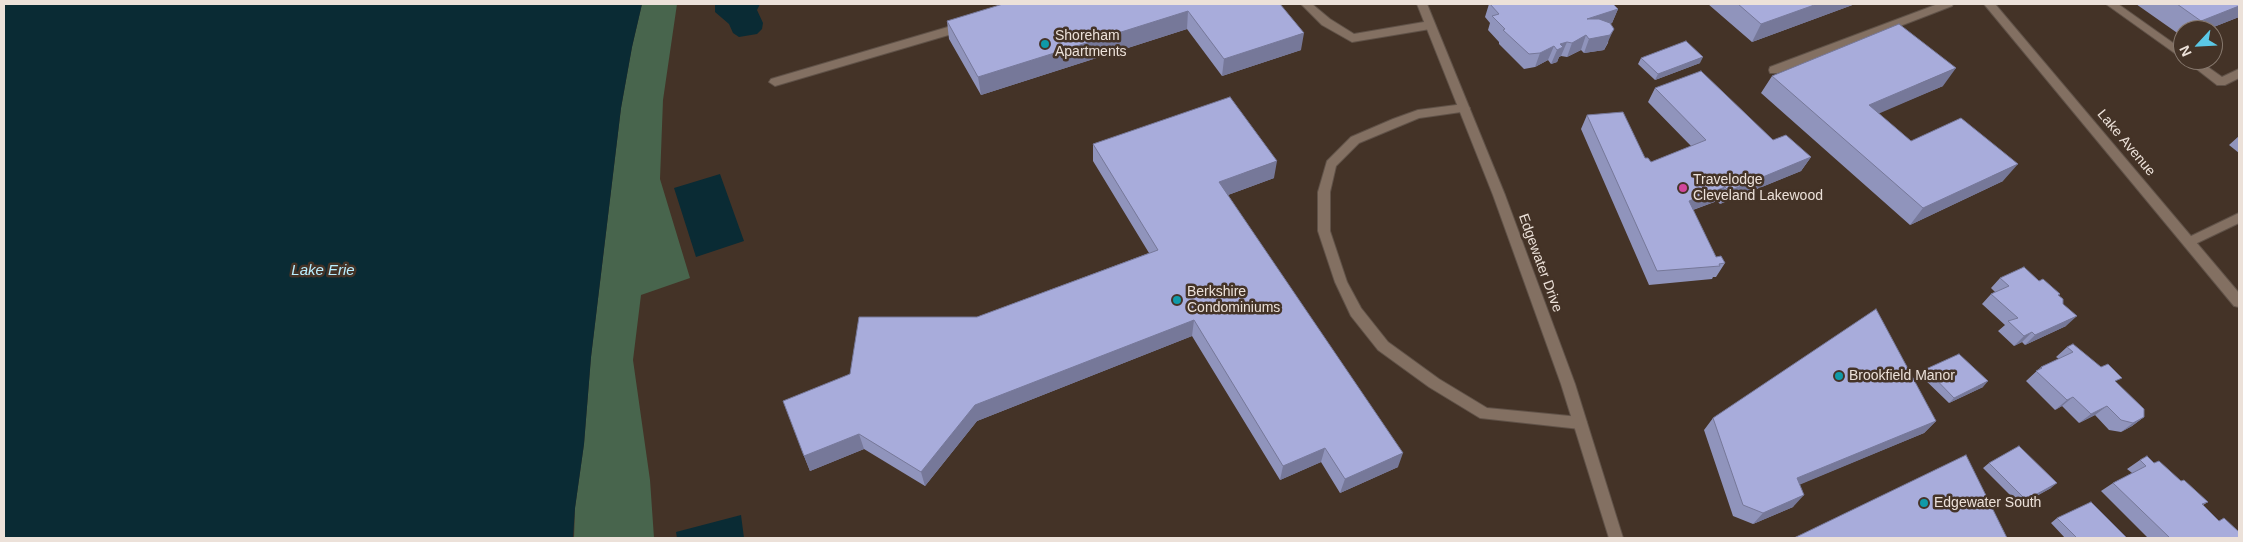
<!DOCTYPE html>
<style>
body{margin:0}
#map{position:relative;width:2243px;height:542px;overflow:hidden;background:#443327;font-family:Arial,sans-serif}
canvas{display:block}
.frame{position:absolute;inset:0;border:5px solid #ece1d9;pointer-events:none}
.north{position:absolute;left:2173px;top:20px;width:50px;height:50px;box-sizing:border-box;background:#443327;border:1px solid #87796e;border-radius:50%;rotate:245deg;font-size:14px;font-weight:700;line-height:20px;text-align:center;color:#ece1d9}
.north::after{content:'';display:block;margin:auto;width:18px;height:22px;background:#5bc8e6;clip-path:polygon(50% 0,100% 100%,50% 72%,0 100%)}
</style>
<div id="map">
<canvas width="2243" height="542"></canvas>
<div class="frame"></div>
<div class="north">N</div>
</div>
<script>
const ctx = document.querySelector('canvas').getContext('2d');
ctx.lineJoin = 'round';
function paint(path, color) {
  ctx.fillStyle = color;
  ctx.fill(path, 'evenodd');
}
function toPath(rows) {
  const path = new Path2D();
  for (const r of rows) {
    path.moveTo(r[0], r[1]);
    for (let i = 2; i < r.length; i += 2) path.lineTo(r[i], r[i + 1]);
  }
  return path;
}
function strokePath(path, color, width, dash) {
  ctx.strokeStyle = color;
  ctx.lineWidth = width;
  ctx.lineCap = dash ? 'butt' : 'round';
  ctx.setLineDash(dash || []);
  ctx.stroke(path);
}
function drawText(font, color, halo, rows, align = 'center') {
  ctx.font = font + ' Arial,sans-serif';
  ctx.lineWidth = 5;
  ctx.setLineDash([]);
  ctx.textBaseline = 'middle';
  ctx.strokeStyle = halo;
  ctx.fillStyle = color;
  for (const [text, x, y, turn = 0] of rows) {
    ctx.save();
    ctx.translate(x, y);
    ctx.rotate((+turn || 0) * Math.PI / 180);
    ctx.textAlign = isNaN(turn) ? turn : align;
    if (halo) ctx.strokeText(text, 0, 0);
    ctx.fillText(text, 0, 0);
    ctx.restore();
  }
}
paint(toPath([
 [642,4,677,4,663,100,660,179,690,278,641,295,633,360,650,480,654,538,574,538,575,508,584,444,591,357,621,108,632,47]
]), '#48654d');
paint(toPath([
 [4,4,642,4,632,47,621,108,591,357,584,444,575,508,573,538,4,538],
 [715,4,760,4,757,10,763,23,762,29,757,34,739,37,733,33,729,24,715,12],
 [720,174,744,241,696,257,674,188],
 [741,515,744,538,677,538,676,532]
]), '#0a2b34');
const lane = toPath([
 [1301,4,1312,4,1330,19,1354,34,1430,21,1435,25,1430,29,1352,42,1322,25,1301,4],
 [1938,4,1953,4,1952,6,1778,73,1770,73,1769,70,1770,67,1938,4],
 [2106,4,2118,4,2183,50,2183,59,2106,4],
 [965,22,969,23,969,29,775,86,769,82,771,79,965,22],
 [2185,60,2198,60,2222,77,2239,69,2239,78,2225,85,2217,85,2185,60],
 [1464,104,1470,108,1468,111,1419,118,1359,143,1336,166,1330,192,1330,231,1347,282,1361,308,1388,342,1439,379,1487,408,1580,417,1585,419,1587,423,1585,427,1580,429,1480,418,1429,387,1378,350,1351,316,1335,282,1318,231,1318,192,1327,161,1351,137,1393,119,1418,110,1464,104],
 [2239,213,2239,223,2193,245,2185,245,2183,242,2185,239,2239,213]
]);
const street = toPath([
 [1417,4,1427,4,1505,195,1575,384,1623,538,1609,538,1561,384,1493,195,1417,4]
]);
const secondary = toPath([
 [1984,4,1995,4,2239,293,2239,307,2234,306,1984,4]
]);
strokePath(lane, '#605248', 2);
strokePath(street, '#605248', 2);
strokePath(secondary, '#605248', 2);
paint(lane, '#837062');
paint(street, '#837062');
paint(secondary, '#837062');
paint(toPath([
 [1280,4,1301,50,1222,76,1187,29,981,95,949,39,947,21],
 [1489,4,1613,4,1618,9,1612,23,1610,24,1608,43,1604,50,1584,53,1581,50,1567,57,1561,56,1559,57,1557,62,1551,64,1548,60,1535,67,1524,69,1499,44,1499,42,1488,30,1490,23,1485,17],
 [1708,4,1855,4,1752,42],
 [2136,4,2239,4,2239,17,2206,30,2183,30,2183,37],
 [1641,58,1700,63,1655,80,1638,64],
 [1772,76,1943,86,1878,113,1911,141,2003,181,1910,225,1761,93],
 [1655,88,1773,140,1811,157,1801,171,1720,204,1717,201,1693,210,1716,257,1725,263,1716,277,1713,277,1712,279,1649,285,1581,129,1587,115,1645,158,1651,162,1691,146,1648,102],
 [2239,136,2239,153,2229,145],
 [1093,144,1274,178,1228,195,1398,467,1340,493,1321,462,1280,480,1192,336,977,421,925,486,864,449,810,471,804,456,850,374,977,317,1149,253,1093,161],
 [2000,278,2039,281,2060,294,2059,295,2063,304,2066,326,2025,345,2022,342,2014,346,1998,331,2005,325,1982,304,1991,294,1995,292,1991,288],
 [2067,347,2116,382,2144,417,2132,426,2121,432,2109,430,2095,415,2079,423,2062,406,2055,410,2026,381,2041,367,2059,359,2056,357],
 [1926,369,1983,387,1949,403,1920,375],
 [1713,418,1936,421,1924,433,1800,484,1793,507,1753,524,1733,516,1704,430],
 [2140,460,2154,463,2181,481,2208,502,2203,505,2219,521,2239,538,2148,538,2101,491,2113,483,2132,473,2127,469],
 [1989,463,2051,488,2020,505,1983,468],
 [2057,518,2127,538,2065,538,2051,523]
]), '#9094bc');
paint(toPath([
 [1817,4,1855,4,1752,42,1761,24],
 [2239,6,2239,17,2206,30,2193,30,2201,21],
 [1618,9,1612,23,1582,33,1587,19],
 [1188,11,1187,29,981,95,978,77],
 [1614,29,1604,50,1584,53,1589,39],
 [1304,33,1301,50,1222,76,1224,59],
 [1586,35,1581,50,1567,57,1572,43],
 [1567,42,1561,56,1559,57,1557,62,1551,64,1557,50,1560,44],
 [1554,46,1548,60,1535,67,1540,53],
 [1703,57,1700,63,1655,80,1658,74],
 [1956,68,1943,86,1857,123,1869,105],
 [1811,157,1801,171,1720,204,1729,191],
 [1277,161,1274,178,1217,199,1219,182],
 [2018,164,2003,181,1910,225,1923,208],
 [1725,187,1717,201,1681,214,1689,201],
 [2077,316,2066,326,2025,345,2035,335],
 [1194,320,1192,336,977,421,925,486,921,472,975,405],
 [2032,332,2022,342,2014,346,2024,336],
 [1988,381,1983,387,1949,403,1954,398],
 [2073,397,2062,406,2055,410,2067,400],
 [2107,406,2095,415,2079,423,2091,414],
 [2144,417,2132,426,2121,432,2133,423],
 [1936,421,1924,433,1787,490,1797,478],
 [859,434,864,449,810,471,804,456],
 [1325,448,1321,462,1280,480,1283,466],
 [1403,453,1398,467,1340,493,1345,479],
 [2057,483,2051,488,2020,505,2026,500],
 [1804,495,1793,507,1753,524,1763,513]
]), '#767899');
const building = toPath([
 [1003,4,1280,4,1304,33,1224,59,1188,11,978,77,947,21,1003,4],
 [1490,4,1613,4,1618,9,1587,19,1599,19,1610,23,1614,29,1610,35,1589,39,1586,35,1572,43,1567,42,1560,44,1563,47,1557,50,1554,46,1540,53,1529,54,1503,30,1505,29,1492,16,1499,14,1490,4],
 [1738,4,1817,4,1761,24,1738,4],
 [2177,4,2239,4,2239,6,2201,21,2177,4],
 [1899,24,1956,68,1869,105,1911,141,1961,118,2018,164,1923,208,1772,76,1899,24],
 [1686,41,1703,57,1658,74,1641,58,1686,41],
 [1701,71,1773,140,1786,135,1811,157,1729,191,1725,187,1689,201,1716,257,1721,256,1725,263,1719,264,1720,266,1657,271,1587,115,1623,112,1645,158,1648,158,1651,162,1706,140,1655,88,1701,71],
 [1230,97,1277,161,1219,182,1403,453,1345,479,1325,448,1283,466,1194,320,975,405,921,472,859,434,804,456,783,401,850,374,859,317,977,317,1158,250,1093,144,1230,97],
 [2024,267,2039,281,2043,279,2060,294,2058,295,2063,299,2063,304,2077,316,2035,335,2032,332,2024,336,2008,321,2018,318,1991,294,2009,286,2000,278,2024,267],
 [1876,309,1936,421,1797,478,1804,495,1763,513,1743,505,1713,418,1876,309],
 [2073,344,2101,367,2108,364,2122,378,2115,381,2144,409,2144,417,2133,423,2121,420,2107,406,2091,414,2073,397,2067,400,2036,371,2042,368,2041,367,2073,352,2067,347,2073,344],
 [1959,354,1988,381,1954,398,1926,369,1959,354],
 [2019,446,2057,483,2026,500,1989,463,2019,446],
 [1966,455,2007,538,1794,538,1966,455],
 [2147,456,2154,463,2159,461,2181,481,2184,480,2208,502,2202,504,2219,521,2224,518,2239,532,2239,538,2170,538,2113,483,2146,466,2140,460,2147,456],
 [2091,502,2127,538,2077,538,2057,518,2091,502]
]);
paint(building, '#a8acdb');
strokePath(building, '#767899', 1);
for (const [x, y, r, color] of [
 [1045,44,5,"#0f9aa8"],
 [1683,188,5,"#d1479c"],
 [1177,300,5,"#0f9aa8"],
 [1839,376,5,"#0f9aa8"],
 [1924,503,5,"#0f9aa8"]
]) {
  const dot = new Path2D();
  dot.arc(x, y, r, 0, 2 * Math.PI);
  ctx.fillStyle = color;
  ctx.fill(dot);
  strokePath(dot, '#443327', 2);
}
drawText('14px', '#ece1d9', '#443327', [
 ["Shoreham",1055,36],
 ["Apartments",1055,52],
 ["Travelodge",1693,180],
 ["Cleveland Lakewood",1693,196],
 ["Berkshire",1187,292],
 ["Condominiums",1187,308],
 ["Brookfield Manor",1849,376],
 ["Edgewater South",1934,503]
], 'left');
drawText('14px', '#ece1d9', '#443327', [
 ["Lake Avenue",2126,143,50],
 ["Edgewater Drive",1540,263,70]
]);
drawText('italic 15px', '#b8eeff', '#443327', [
 ["Lake Erie",323,271]
]);
</script>
